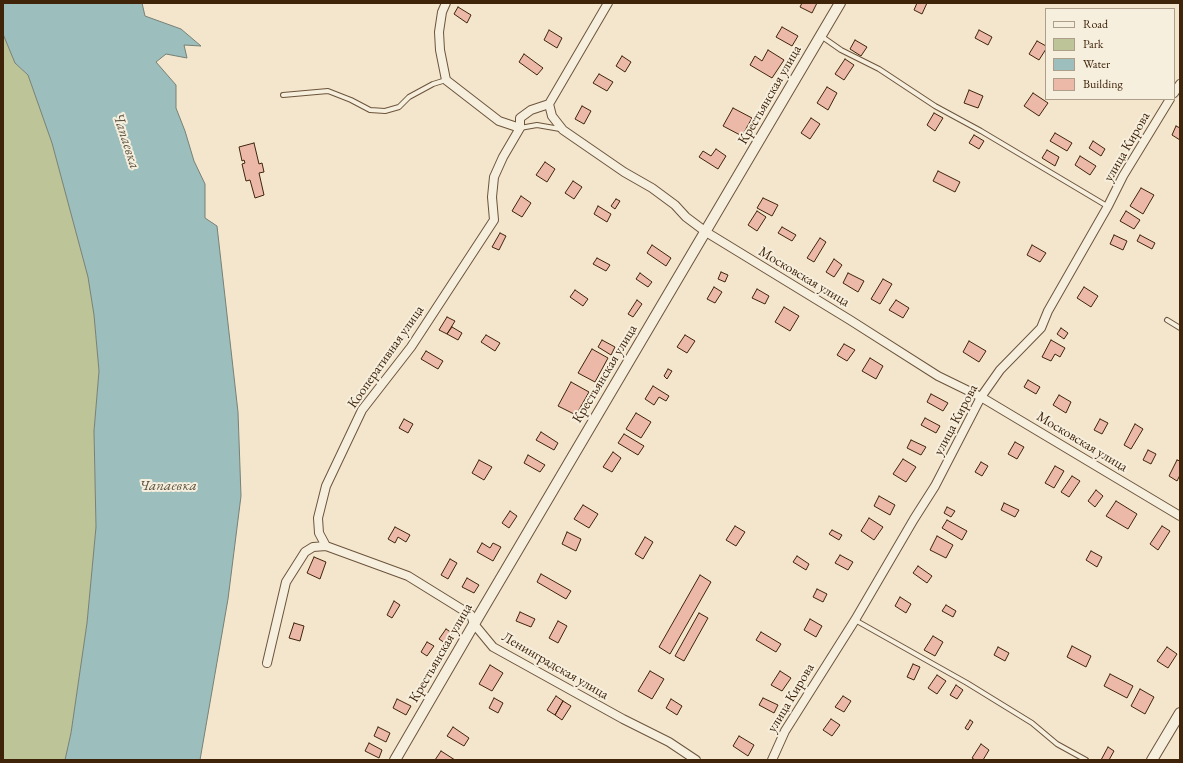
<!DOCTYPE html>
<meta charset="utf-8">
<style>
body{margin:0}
#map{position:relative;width:1183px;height:763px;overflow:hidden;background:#f3e6cd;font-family:"EB Garamond",serif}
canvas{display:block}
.frame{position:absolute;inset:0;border:4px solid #3f240a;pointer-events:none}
.legend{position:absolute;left:1045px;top:8px;width:130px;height:92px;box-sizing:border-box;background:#f7efde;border:1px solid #ad9e89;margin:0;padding:5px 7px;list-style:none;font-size:12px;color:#3f240a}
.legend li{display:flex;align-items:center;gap:8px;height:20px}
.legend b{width:20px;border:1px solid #ad9e89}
</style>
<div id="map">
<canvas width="1183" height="763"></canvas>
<div class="frame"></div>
<ul class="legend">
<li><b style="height:5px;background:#f7efde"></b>Road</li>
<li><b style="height:11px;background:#bdc497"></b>Park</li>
<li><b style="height:11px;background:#9cbebc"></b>Water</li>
<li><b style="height:11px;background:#ecb9a8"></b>Building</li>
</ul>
</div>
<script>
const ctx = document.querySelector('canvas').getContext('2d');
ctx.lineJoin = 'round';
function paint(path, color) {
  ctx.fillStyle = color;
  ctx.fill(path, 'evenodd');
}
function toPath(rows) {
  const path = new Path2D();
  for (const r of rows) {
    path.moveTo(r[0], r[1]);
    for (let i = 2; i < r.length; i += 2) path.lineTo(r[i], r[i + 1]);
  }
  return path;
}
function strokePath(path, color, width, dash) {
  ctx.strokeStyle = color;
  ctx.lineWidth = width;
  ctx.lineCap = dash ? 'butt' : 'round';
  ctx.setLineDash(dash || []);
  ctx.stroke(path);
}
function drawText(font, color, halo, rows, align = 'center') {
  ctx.font = font + ' "EB Garamond",serif';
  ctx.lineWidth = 4;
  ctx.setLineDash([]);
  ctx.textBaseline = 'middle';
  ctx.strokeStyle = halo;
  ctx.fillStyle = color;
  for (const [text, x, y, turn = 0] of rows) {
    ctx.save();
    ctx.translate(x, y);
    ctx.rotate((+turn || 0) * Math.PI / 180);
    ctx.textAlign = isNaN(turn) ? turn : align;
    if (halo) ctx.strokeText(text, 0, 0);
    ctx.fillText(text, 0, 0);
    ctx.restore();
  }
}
paint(toPath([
 [3,34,15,63,28,75,52,143,88,277,94,315,99,371,94,431,96,527,87,623,71,733,65,760,3,760]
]), '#bdc497');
const water = toPath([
 [3,3,142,3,145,16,181,29,201,46,184,45,187,58,166,54,156,62,176,85,176,108,185,131,194,161,205,184,205,218,217,226,238,412,241,496,228,599,200,760,65,760,71,733,87,623,96,527,94,431,99,371,94,315,88,277,52,143,28,75,15,63,3,34,3,3]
]);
paint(water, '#9cbebc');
strokePath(water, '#778075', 1);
const building = toPath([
 [802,3,817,3,812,13,800,7,802,3],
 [917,3,927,3,922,14,914,10,917,3],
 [458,7,471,15,467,23,454,14,458,7],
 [782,27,798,36,792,46,776,37,782,27],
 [549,30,562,38,557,48,544,40,549,30],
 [979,30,992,37,988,45,975,38,979,30],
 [855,40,867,47,861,56,850,49,855,40],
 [1037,41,1046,46,1046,49,1039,60,1029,54,1037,41],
 [768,50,784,60,772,78,750,65,755,56,762,61,768,50],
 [524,54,543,68,537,75,519,62,524,54],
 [622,56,631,62,625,72,616,66,622,56],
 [845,59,854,65,844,80,835,74,845,59],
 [599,74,613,82,607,91,593,83,599,74],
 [827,87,837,93,828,110,817,103,827,87],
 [969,90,983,96,978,108,964,103,969,90],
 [1033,93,1048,103,1039,116,1024,106,1033,93],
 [582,106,591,111,584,124,575,119,582,106],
 [733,108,752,118,742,136,723,126,733,108],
 [934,113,943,118,935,131,927,125,934,113],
 [811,118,820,124,810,139,801,133,811,118],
 [1176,126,1180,128,1180,140,1172,135,1176,126],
 [1055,133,1072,143,1067,151,1050,141,1055,133],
 [974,135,984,141,979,149,969,143,974,135],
 [1093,141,1105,149,1101,156,1089,148,1093,141],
 [254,143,259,164,262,163,264,172,259,173,264,195,255,198,250,180,246,181,242,164,245,163,244,160,242,161,239,147,254,143],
 [716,149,726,156,718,169,699,157,703,151,711,156,716,149],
 [1047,150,1059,157,1055,166,1042,158,1047,150],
 [1080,156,1096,166,1090,175,1075,165,1080,156],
 [545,162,555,169,547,182,536,175,545,162],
 [938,171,960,182,955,192,933,181,938,171],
 [573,181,582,187,574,199,565,193,573,181],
 [1141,188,1154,195,1143,214,1130,206,1141,188],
 [521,196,531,203,522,217,512,211,521,196],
 [763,198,778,205,772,216,757,208,763,198],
 [616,199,620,201,615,209,611,206,616,199],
 [598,206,611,214,607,222,594,214,598,206],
 [757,211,766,217,757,231,748,225,757,211],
 [1126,211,1140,220,1134,229,1120,221,1126,211],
 [782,227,796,235,792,241,778,233,782,227],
 [500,233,506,236,499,250,492,247,500,233],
 [1114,235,1127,241,1123,250,1110,244,1114,235],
 [1140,235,1155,243,1152,249,1137,241,1140,235],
 [820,238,826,242,814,262,807,258,820,238],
 [652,245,671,258,666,266,647,253,652,245],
 [1032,245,1046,253,1040,262,1027,255,1032,245],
 [597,258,610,265,606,271,593,264,597,258],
 [834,259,842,265,834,277,826,272,834,259],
 [721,272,728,275,725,282,718,279,721,272],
 [640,273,652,282,648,287,636,279,640,273],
 [848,273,864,281,858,292,843,283,848,273],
 [883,279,892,284,880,304,871,299,883,279],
 [714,287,722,292,715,303,707,299,714,287],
 [1084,287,1098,296,1091,307,1077,298,1084,287],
 [757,289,769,296,765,304,752,298,757,289],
 [575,290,588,299,583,306,570,297,575,290],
 [637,300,642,304,633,317,628,314,637,300],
 [896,300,909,308,903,318,889,310,896,300],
 [784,307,799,316,790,331,775,322,784,307],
 [447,317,455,321,447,334,439,330,447,317],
 [452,327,462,333,458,340,447,334,452,327],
 [1061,328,1068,333,1064,339,1057,334,1061,328],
 [486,335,500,343,495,351,481,342,486,335],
 [685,335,695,341,687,353,677,347,685,335],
 [602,340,615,347,611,355,598,347,602,340],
 [1051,340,1065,348,1060,357,1055,354,1051,361,1042,357,1051,340],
 [969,341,986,351,979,362,963,352,969,341],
 [844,344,855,350,847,361,837,355,844,344],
 [592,349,608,358,595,382,578,373,592,349],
 [426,351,443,361,438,369,421,359,426,351],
 [870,358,883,366,876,379,862,371,870,358],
 [668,369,672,371,667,379,664,376,668,369],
 [1028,380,1040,387,1036,394,1024,387,1028,380],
 [571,382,589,392,576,415,558,406,571,382],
 [653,386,669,396,666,401,659,397,654,405,645,399,653,386],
 [931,394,948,403,943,411,927,402,931,394],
 [1059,395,1071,402,1066,413,1053,405,1059,395],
 [636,413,651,422,641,438,626,429,636,413],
 [925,418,940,426,936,433,921,425,925,418],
 [404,419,413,424,408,433,399,428,404,419],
 [1100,419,1108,423,1102,434,1094,430,1100,419],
 [1135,424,1143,429,1131,449,1124,445,1135,424],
 [541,432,558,443,554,450,536,440,541,432],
 [624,434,644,446,638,455,618,443,624,434],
 [911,440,926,447,921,455,907,448,911,440],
 [1015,442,1024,447,1017,459,1008,454,1015,442],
 [1148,450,1156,454,1151,464,1143,460,1148,450],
 [613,452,621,458,612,472,603,467,613,452],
 [528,455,545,465,540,472,524,463,528,455],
 [903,459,916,467,906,482,893,474,903,459],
 [479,460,492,467,484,480,472,473,479,460],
 [1177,460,1180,461,1180,475,1177,481,1169,476,1177,460],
 [981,462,988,466,982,476,975,472,981,462],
 [1055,466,1064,471,1054,488,1045,483,1055,466],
 [1072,476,1080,481,1069,497,1061,492,1072,476],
 [1096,490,1103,496,1095,507,1088,501,1096,490],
 [879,496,895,505,890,515,874,506,879,496],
 [1116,501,1137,514,1128,529,1106,516,1116,501],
 [1004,503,1019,510,1015,517,1001,510,1004,503],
 [583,505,598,514,589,528,574,519,583,505],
 [947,507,955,511,951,517,944,513,947,507],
 [510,511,517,516,509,528,502,523,510,511],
 [869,518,883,527,874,540,861,531,869,518],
 [947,520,967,531,962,540,942,528,947,520],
 [735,526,745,532,736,546,726,540,735,526],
 [1162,526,1170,531,1158,550,1150,544,1162,526],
 [395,527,410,535,406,542,398,537,395,543,388,539,395,527],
 [832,530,842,535,839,540,829,534,832,530],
 [567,532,581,539,576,551,562,544,567,532],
 [937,536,953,545,946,558,930,550,937,536],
 [645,537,653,542,643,559,635,554,645,537],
 [482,543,490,548,493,543,501,547,493,561,477,552,482,543],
 [1091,551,1102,557,1097,567,1086,560,1091,551],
 [840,555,853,562,848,570,835,563,840,555],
 [797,556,809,564,806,570,793,562,797,556],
 [314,557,326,562,320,579,307,573,314,557],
 [450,559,457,563,448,579,441,575,450,559],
 [918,566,932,576,927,583,913,573,918,566],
 [541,574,571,591,566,599,537,582,541,574],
 [700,575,711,582,670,654,659,647,700,575],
 [467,578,479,585,474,593,462,587,467,578],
 [817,589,827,594,823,602,813,597,817,589],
 [900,597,911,604,906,613,895,606,900,597],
 [394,601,400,605,392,618,387,615,394,601],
 [946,605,956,611,953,617,942,611,946,605],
 [520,612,535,619,531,627,516,621,520,612],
 [699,613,708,618,684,661,675,656,699,613],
 [810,619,822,626,816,637,804,630,810,619],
 [558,621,567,626,558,643,549,638,558,621],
 [294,623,304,626,300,641,289,638,294,623],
 [446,629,452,633,445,643,439,639,446,629],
 [761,632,781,644,776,652,756,640,761,632],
 [933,636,943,642,935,656,924,650,933,636],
 [427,642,434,646,427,656,421,652,427,642],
 [1072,646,1091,656,1086,667,1067,657,1072,646],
 [998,647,1009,653,1005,661,994,655,998,647],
 [1167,647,1177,654,1168,668,1157,661,1167,647],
 [913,664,920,667,914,680,907,677,913,664],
 [490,665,503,673,492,691,479,684,490,665],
 [650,671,664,679,652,699,638,691,650,671],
 [780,671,791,678,782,691,771,685,780,671],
 [1110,674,1133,686,1127,698,1104,686,1110,674],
 [937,675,946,681,937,694,928,688,937,675],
 [956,685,963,690,957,699,950,695,956,685],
 [1140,689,1154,697,1145,714,1131,706,1140,689],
 [556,696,563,701,555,715,547,710,556,696],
 [843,696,851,701,844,712,835,707,843,696],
 [494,698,503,703,498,713,489,708,494,698],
 [763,698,778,705,774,713,759,705,763,698],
 [397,699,411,706,406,715,393,708,397,699],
 [671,699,682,706,677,715,666,708,671,699],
 [563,701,571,706,562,720,555,715,563,701],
 [831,719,840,725,832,736,823,730,831,719],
 [970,720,973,722,968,730,965,728,970,720],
 [378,727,390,733,386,742,374,736,378,727],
 [453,727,469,738,464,746,447,736,453,727],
 [739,736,754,745,748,756,733,746,739,736],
 [369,743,382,750,379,758,365,751,369,743],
 [981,744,989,750,983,760,975,760,972,758,981,744],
 [1108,747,1114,751,1109,760,1101,760,1108,747],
 [441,751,455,760,435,760,441,751]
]);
paint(building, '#ecb9a8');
strokePath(building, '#3f240a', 1);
const service = toPath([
 [821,36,841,50,879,69,935,106,981,131,1107,206],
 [283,95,328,91,351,100,370,110,385,111,399,107,409,97,433,84,446,80],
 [520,128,537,125,560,129],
 [1167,320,1180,328],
 [855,620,967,683,1032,723,1057,744,1086,760]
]);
const minor = toPath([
 [446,3,442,12,439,32,440,50,446,80,499,121,520,128,520,118,531,110,549,104,552,116,563,130,624,172,652,188,675,205,686,217,706,232,850,320,938,376,981,397,1180,516],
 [1174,93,1180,84],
 [549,104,608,3],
 [326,546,408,576,471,615,474,624,493,647,623,719,669,742,696,760],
 [267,663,286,582,305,552,313,547,326,546,319,533,318,518,326,486,362,410,411,347,494,220,492,197,494,177,503,157,520,128],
 [772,760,785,731,855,620,914,519,935,486,981,397,1000,370,1041,328,1048,311,1108,206,1123,176,1170,99]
]);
const tertiary = toPath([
 [395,760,474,624,840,3],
 [1152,760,1180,713]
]);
strokePath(service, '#6c543b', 6);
strokePath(minor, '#6c543b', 10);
strokePath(tertiary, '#6c543b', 12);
strokePath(service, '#f7efde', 4);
strokePath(minor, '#f7efde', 8);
strokePath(tertiary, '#f7efde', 10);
drawText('14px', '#3f240a', '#f7efde', [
 ["Крестьянская улица",770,95,-60],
 ["улица Кирова",1127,147,-60],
 ["Московская улица",804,277,31],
 ["Кооперативная улица",386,357,-55],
 ["Крестьянская улица",605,374,-59],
 ["улица Кирова",956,420,-62],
 ["Московская улица",1082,442,31],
 ["Крестьянская улица",441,653,-60],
 ["Ленинградская улица",555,666,30],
 ["улица Кирова",791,698,-59]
]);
drawText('italic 15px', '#5b523f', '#f7efde', [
 ["Чапаевка",126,141,72],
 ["Чапаевка",168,486]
]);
</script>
